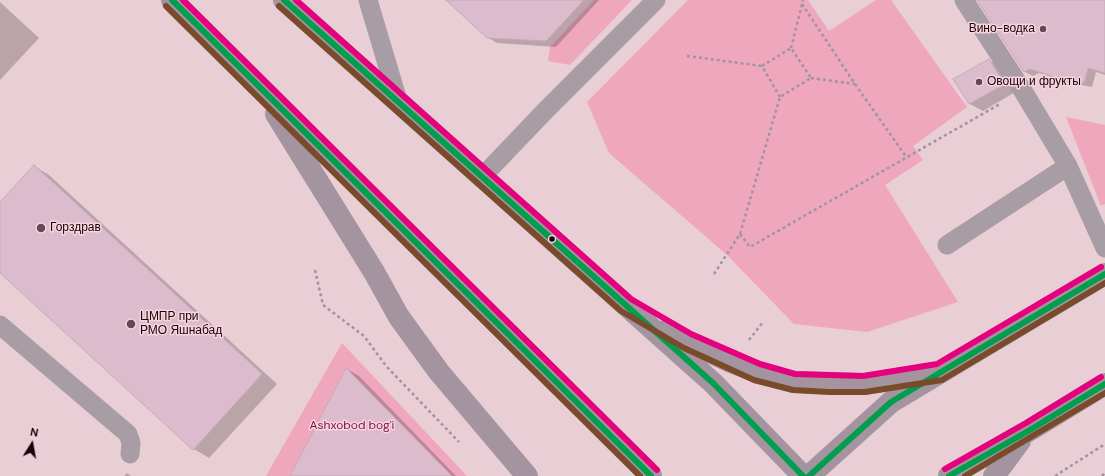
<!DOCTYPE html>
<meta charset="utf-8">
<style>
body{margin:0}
#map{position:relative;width:1105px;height:476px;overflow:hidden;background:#e9ced5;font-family:"DM Sans",sans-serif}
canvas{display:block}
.north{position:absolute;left:12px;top:424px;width:40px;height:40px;-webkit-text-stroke:3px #f7d4de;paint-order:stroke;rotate:11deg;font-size:11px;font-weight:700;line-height:16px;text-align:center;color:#1b020a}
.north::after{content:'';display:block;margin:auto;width:14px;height:18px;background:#1b020a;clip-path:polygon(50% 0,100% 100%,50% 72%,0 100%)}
</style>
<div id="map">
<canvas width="1105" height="476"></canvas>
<div class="north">N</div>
</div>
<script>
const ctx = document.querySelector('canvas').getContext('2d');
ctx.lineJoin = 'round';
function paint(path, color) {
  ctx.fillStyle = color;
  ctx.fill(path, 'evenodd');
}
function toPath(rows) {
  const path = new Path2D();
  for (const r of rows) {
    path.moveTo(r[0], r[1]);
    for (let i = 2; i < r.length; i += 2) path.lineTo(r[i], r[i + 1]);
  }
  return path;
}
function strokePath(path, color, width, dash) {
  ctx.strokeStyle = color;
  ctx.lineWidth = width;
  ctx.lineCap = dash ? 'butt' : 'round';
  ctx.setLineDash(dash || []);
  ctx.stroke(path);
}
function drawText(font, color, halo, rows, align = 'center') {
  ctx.font = font + ' "DM Sans",sans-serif';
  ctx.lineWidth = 3;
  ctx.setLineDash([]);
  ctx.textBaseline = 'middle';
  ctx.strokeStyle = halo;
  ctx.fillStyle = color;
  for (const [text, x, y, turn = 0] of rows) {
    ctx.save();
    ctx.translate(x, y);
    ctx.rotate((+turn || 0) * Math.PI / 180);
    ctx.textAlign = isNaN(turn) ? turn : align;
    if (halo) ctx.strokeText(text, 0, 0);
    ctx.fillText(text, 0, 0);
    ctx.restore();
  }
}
paint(toPath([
 [594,0,632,0,570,65,548,61,550,47],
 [688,0,808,0,829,31,876,0,891,0,967,107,913,146,923,160,885,185,958,302,867,332,794,324,727,255,609,153,587,102],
 [1066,117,1105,125,1105,204,1101,206],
 [342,343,467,476,266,476]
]), '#eea7bd');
paint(toPath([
 [447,0,599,0,556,47,497,43,487,37],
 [979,0,1105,0,1105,75,1096,72,1092,87,1066,82,1039,73,1033,76,1025,72],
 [0,2,39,38,0,80],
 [989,60,1002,67,1017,91,983,111,970,104,954,80],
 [34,166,49,175,277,384,209,458,194,449,0,272,0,204],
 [347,369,359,376,456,476,291,476],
 [127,473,131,476,124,476]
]), '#0003');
const building = toPath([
 [446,0,584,0,546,41,487,38,446,0],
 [977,0,1105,0,1105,73,1088,68,1084,83,1057,78,1030,69,1024,72,977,0],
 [989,59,1005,84,969,104,953,79,989,59],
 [34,165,262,374,193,450,0,273,0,202,34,165],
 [346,368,452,476,290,476,346,368]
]);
paint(building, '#dcbbcc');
strokePath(building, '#c4abb7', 1);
strokePath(toPath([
 [802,4,855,84,907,158],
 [791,48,803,0],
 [687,56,762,66],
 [811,78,855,84],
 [740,234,750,247,1000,104],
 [315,270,323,305,364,336,386,366,459,442],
 [714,274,740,234,780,97,811,78,791,48,762,66,780,97],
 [749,340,763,322],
 [1055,476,1105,444],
 [1102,476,1105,473]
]), '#a2949c', 2.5, [3, 3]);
strokePath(toPath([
 [368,0,399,104],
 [964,0,1023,91,1068,166,1105,248],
 [481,178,545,111,656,0],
 [947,245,1068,166],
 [0,325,128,434,131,443,130,454]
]), '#a89ca5', 19);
strokePath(toPath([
 [172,0,651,476],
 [284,0,713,383,803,476],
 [276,114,374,272,399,317,439,372,527,476],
 [667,330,687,341,731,362,757,372,794,382,864,384,929,374],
 [809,476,891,402,1105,274],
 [949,476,1030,430,1105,384],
 [994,476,1020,441]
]), '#a4949f', 22);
strokePath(toPath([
 [172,0,651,476],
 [284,0,713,383,803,476],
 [809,476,891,402,1105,274],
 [949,476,1030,430,1105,384]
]), '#019e4d', 6);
strokePath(toPath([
 [166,6,640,476],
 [279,6,621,311,684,348,754,380,793,390,829,392,865,392,942,380,1105,283],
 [965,476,1105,393]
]), '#7a4b2a', 6);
strokePath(toPath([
 [183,0,657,470],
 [296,0,631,299,691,334,760,364,795,374,863,376,937,364,1101,267],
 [945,469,1026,423,1101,377]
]), '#e5007d', 6);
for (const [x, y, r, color] of [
 [1043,29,4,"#634951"],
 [979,82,4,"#634951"],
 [41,228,5,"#634951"],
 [552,239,3.5,"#1b020a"],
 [131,324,5,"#634951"]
]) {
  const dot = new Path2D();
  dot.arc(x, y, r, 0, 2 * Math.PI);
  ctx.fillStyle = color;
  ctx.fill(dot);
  strokePath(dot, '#f7d4de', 1.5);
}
drawText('12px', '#1b020a', '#f7d4de', [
 ["Вино-водка",1035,29,"right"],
 ["Овощи и фрукты",987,82],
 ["Горздрав",50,228],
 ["ЦМПР при",140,317],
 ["РМО Яшнабад",140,331]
], 'left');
drawText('12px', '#7e0e42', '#f7d4de', [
 ["Ashxobod bog'i",352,426]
]);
</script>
